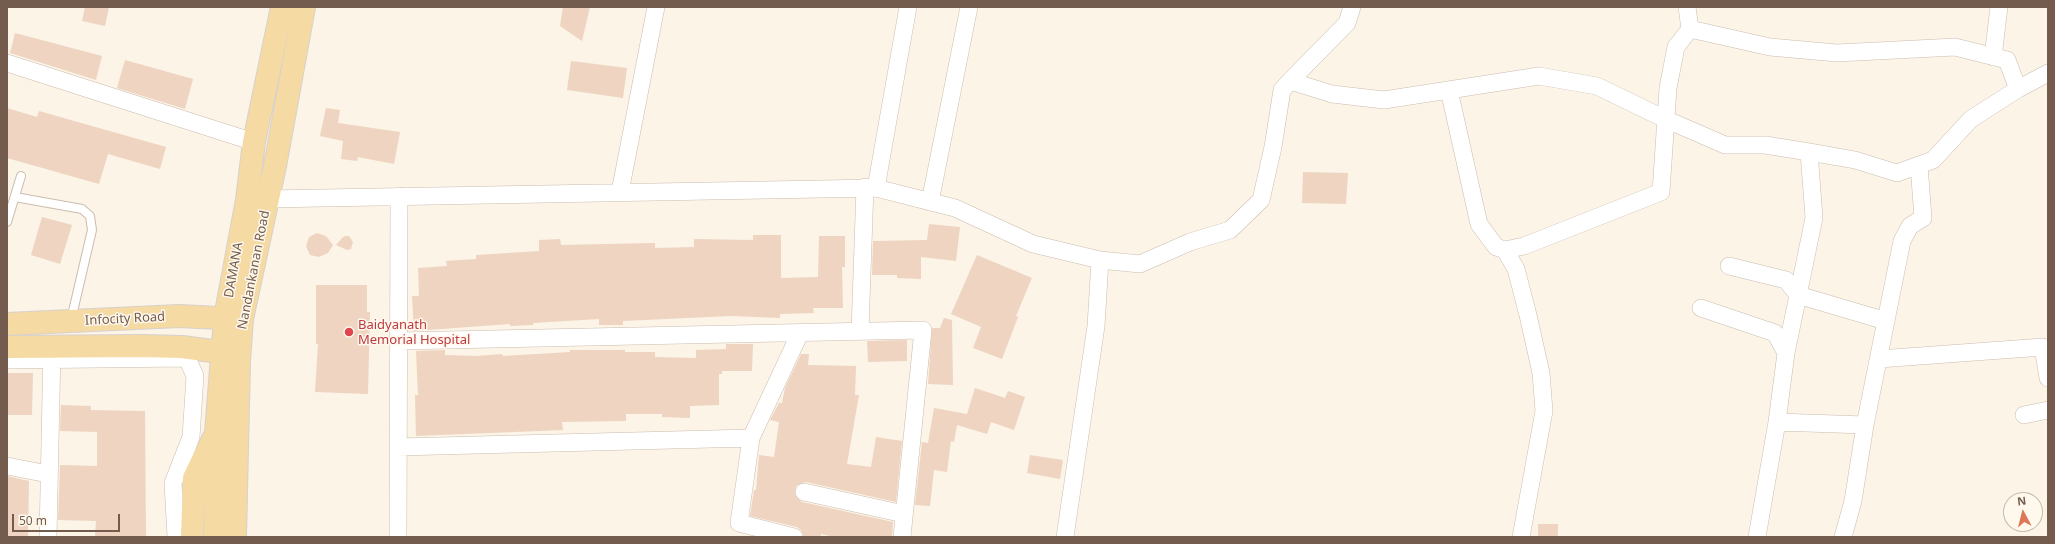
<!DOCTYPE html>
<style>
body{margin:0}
#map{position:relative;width:2055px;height:544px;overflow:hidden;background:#fbf4e7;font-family:"Noto Sans",sans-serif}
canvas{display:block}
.frame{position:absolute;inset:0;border:8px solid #735c4d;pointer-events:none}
.north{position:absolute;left:2003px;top:492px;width:40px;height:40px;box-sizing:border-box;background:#fef8ed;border:1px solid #c6baad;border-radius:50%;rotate:353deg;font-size:11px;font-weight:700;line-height:16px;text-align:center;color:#735c4d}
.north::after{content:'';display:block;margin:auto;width:14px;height:18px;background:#dc7855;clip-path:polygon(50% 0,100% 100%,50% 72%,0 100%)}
.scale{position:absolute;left:12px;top:514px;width:108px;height:18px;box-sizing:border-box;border:2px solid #735c4d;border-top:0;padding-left:5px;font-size:12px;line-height:14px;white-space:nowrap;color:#735c4d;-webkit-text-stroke:3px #fef8ed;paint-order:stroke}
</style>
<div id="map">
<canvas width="2055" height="544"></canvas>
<div class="frame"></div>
<div class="north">N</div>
<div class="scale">50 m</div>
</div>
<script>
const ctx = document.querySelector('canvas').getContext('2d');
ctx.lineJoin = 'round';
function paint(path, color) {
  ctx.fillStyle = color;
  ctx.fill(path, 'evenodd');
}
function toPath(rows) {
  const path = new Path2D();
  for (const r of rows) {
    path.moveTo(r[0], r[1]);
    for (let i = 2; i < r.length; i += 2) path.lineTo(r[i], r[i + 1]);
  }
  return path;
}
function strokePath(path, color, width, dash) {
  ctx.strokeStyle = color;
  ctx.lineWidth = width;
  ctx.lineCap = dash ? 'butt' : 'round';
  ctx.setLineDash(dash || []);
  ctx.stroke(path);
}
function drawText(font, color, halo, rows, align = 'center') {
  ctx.font = font + ' "Noto Sans",sans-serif';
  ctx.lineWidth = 3;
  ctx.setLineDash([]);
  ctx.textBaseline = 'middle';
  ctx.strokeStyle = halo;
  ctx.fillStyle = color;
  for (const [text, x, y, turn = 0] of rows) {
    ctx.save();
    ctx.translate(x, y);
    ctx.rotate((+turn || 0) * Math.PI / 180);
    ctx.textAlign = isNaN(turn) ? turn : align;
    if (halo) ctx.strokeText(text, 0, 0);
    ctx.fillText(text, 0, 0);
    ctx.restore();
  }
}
paint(toPath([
 [85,7,109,7,105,26,82,21],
 [563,7,590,7,582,41,560,26],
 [15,33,102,56,96,80,10,53],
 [125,60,193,79,185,109,117,88],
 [571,61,627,68,623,98,567,90],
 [7,108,37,117,39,111,166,147,160,169,108,154,99,184,7,158],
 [326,108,340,110,338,123,400,132,394,164,358,157,357,161,341,159,343,141,320,136],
 [1303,172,1348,173,1346,204,1302,203],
 [42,217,72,225,60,264,31,255],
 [929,224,960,227,956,261,921,257,921,279,897,278,897,275,872,275,873,241,927,240],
 [317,233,326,236,333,245,328,253,319,257,310,255,306,246,309,237],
 [753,235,781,235,781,278,818,277,819,236,845,236,845,267,842,267,843,308,813,308,814,313,780,314,780,318,731,316,623,321,623,325,599,325,599,319,533,323,533,325,510,326,510,324,414,331,412,296,419,296,418,268,447,266,446,261,476,259,476,255,539,251,539,240,560,239,561,245,655,243,655,248,694,247,694,239,753,240],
 [345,236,349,236,353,242,351,249,347,250,336,245,342,238],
 [977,255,1032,278,1016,316,1018,317,1002,359,973,348,981,327,951,314],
 [316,285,367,285,367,312,370,312,368,394,315,392,318,344,316,344],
 [944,318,952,320,953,385,928,384,932,328,940,328],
 [907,340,907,361,868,362,867,341],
 [726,344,753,344,752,371,722,371,722,374,719,374,719,405,690,406,690,418,662,417,662,414,626,414,626,421,562,422,563,430,416,436,415,395,418,395,416,351,445,350,445,355,476,356,502,354,503,356,570,352,570,350,625,350,625,352,655,352,655,357,696,358,696,350,726,349],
 [801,354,809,354,808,365,856,366,855,395,859,395,847,464,871,467,876,437,902,441,896,502,806,482,796,486,795,495,802,502,893,522,892,537,834,537,821,534,821,537,804,537,801,530,797,527,750,516,754,490,756,490,759,455,774,457,779,422,770,420,779,403,782,403,785,388],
 [7,373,33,373,32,415,7,415],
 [975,388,1005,398,1008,391,1025,397,1014,430,991,422,987,434,957,425,954,442,951,441,947,472,934,470,930,506,915,505,922,442,928,443,934,408,967,414],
 [61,405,91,406,91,410,145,411,146,537,95,537,96,521,58,520,60,465,97,466,97,432,60,431],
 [1030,455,1063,460,1060,479,1027,473],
 [7,476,29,481,28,537,7,537],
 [1538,524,1558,524,1558,537,1538,537]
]), '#eed4c1');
const service = toPath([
 [15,197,82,209,90,216,92,230,71,320],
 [7,222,21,176]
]);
const minor = toPath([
 [1690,29,1770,47,1837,53,1955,47,2007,60,2018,89],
 [1993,57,1999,7],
 [7,63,254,142],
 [1290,81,1347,23,1352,7],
 [1449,90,1479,224,1496,247,1505,250,1524,246,1661,192,1668,88,1676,47,1690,29,1687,7],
 [876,188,908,7],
 [620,192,656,7],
 [268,199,876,188,955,208,1033,244,1100,260,1140,264,1190,242,1230,230,1261,200,1273,147,1282,90,1290,81,1332,94,1384,100,1539,76,1597,86,1665,119,1725,145,1765,145,1809,152,1855,160,1897,173,1933,160,1971,119,2018,89,2048,73],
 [930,202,969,7],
 [1505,250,1516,269,1528,315,1541,373,1544,411,1521,537],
 [1729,266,1786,280,1798,295,1886,321],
 [1701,308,1775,333,1786,353],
 [860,331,865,187],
 [398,341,923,330,902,537],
 [1879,359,2043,347,2048,378],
 [7,360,187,358,195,376,191,437,173,483,176,537],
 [2024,415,2048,410],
 [1777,422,1786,353,1814,218,1809,152],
 [398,447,751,438],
 [7,466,48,474],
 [804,492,904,514],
 [48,537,52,349],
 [398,537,399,196],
 [794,537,739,523,751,438,800,333],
 [1065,537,1096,326,1100,260],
 [1757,537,1777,422,1865,425],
 [1843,537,1853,501,1865,425,1902,241,1910,226,1923,218,1919,165]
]);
const primary = toPath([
 [7,324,179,316,240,319],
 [7,347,142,346,182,347,235,354],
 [192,537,194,478,213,439],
 [215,537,216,433,225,318,247,200,254,142,282,7],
 [235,537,239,361,242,319,275,166,304,7]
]);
strokePath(service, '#ccbcae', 10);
strokePath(minor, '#ccbcae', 18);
strokePath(primary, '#d8d1cd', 24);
strokePath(service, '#fff', 8);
strokePath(minor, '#fff', 17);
strokePath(primary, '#f5daa4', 22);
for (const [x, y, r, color] of [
 [349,332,5,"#e0444e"]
]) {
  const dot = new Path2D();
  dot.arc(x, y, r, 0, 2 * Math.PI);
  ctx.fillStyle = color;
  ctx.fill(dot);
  strokePath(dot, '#fef8ed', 1.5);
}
drawText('13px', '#735c4d', '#fef8ed', [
 ["DAMANA",234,270,-80],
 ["Nandankanan Road",254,270,-79],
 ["Infocity Road",125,319,-3]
]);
drawText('13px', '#be3a42', '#fef8ed', [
 ["Baidyanath",358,325],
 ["Memorial Hospital",358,340]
], 'left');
</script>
